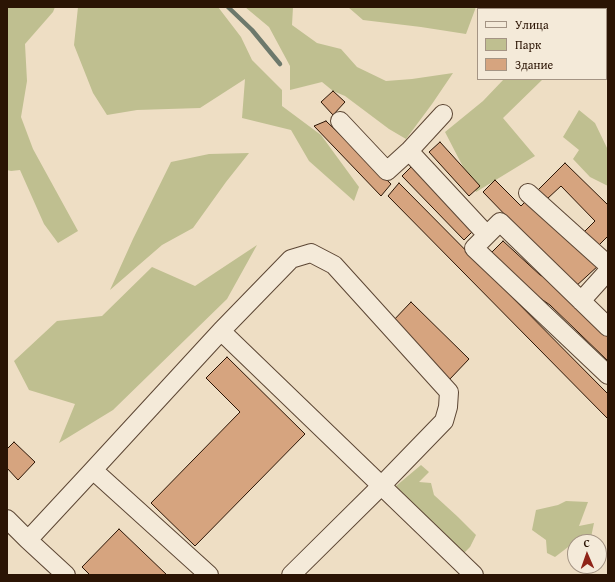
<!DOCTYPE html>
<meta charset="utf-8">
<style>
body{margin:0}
#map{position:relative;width:615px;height:582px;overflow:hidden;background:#eedec4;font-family:"Gentium Book Plus",serif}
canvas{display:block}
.frame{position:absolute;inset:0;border:8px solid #2b1404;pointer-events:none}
.legend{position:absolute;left:477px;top:8px;width:130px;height:72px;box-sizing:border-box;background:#f4ead9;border:1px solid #a49484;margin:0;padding:5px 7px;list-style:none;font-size:12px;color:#2b1404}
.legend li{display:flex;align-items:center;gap:8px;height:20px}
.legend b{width:20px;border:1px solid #a49484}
.north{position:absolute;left:567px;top:534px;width:40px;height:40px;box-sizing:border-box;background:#f4ead9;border:1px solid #a49484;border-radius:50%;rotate:358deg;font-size:11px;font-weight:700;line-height:16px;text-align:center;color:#2b1404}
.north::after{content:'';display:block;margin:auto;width:14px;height:18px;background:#8f2418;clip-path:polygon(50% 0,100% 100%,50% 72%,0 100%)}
</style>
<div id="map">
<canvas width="615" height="582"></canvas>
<div class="frame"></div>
<ul class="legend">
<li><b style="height:5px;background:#f4ead9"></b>Улица</li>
<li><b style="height:11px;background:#bfbf90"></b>Парк</li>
<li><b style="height:11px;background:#d6a47f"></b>Здание</li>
</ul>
<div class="north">С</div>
</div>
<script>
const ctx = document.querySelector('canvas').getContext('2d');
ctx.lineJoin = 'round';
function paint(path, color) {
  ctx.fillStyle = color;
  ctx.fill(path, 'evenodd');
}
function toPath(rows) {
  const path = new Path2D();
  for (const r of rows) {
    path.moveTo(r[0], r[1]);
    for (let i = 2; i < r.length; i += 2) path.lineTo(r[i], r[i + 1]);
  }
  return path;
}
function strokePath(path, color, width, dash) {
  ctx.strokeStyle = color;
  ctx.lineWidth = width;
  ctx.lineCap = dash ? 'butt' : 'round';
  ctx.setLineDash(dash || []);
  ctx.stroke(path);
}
paint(toPath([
 [7,7,55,7,53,12,25,44,27,81,21,117,33,149,78,231,58,243,44,224,20,170,11,171,7,170],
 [78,7,218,7,241,37,252,60,282,90,282,106,321,135,359,187,354,201,309,161,291,130,242,118,245,79,200,108,137,110,107,115,93,93,74,45],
 [245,7,293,7,292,25,317,43,341,49,357,67,386,81,412,79,453,73,432,104,406,139,389,129,345,96,333,91,322,82,290,90,290,66,269,27],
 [348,7,476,7,466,34,421,27,363,20],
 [504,79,543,79,503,118,535,156,476,192,445,132,483,101],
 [579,110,595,123,608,150,608,186,590,177,573,159,579,150,563,137],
 [249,153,226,182,193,228,162,245,110,290,133,239,171,162,209,154],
 [257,245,227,299,113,410,59,443,75,404,29,390,14,361,57,321,102,316,152,267,195,286],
 [421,465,429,472,419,482,431,483,434,495,458,517,476,535,470,547,464,553,396,486],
 [566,501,588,502,579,526,594,523,590,542,576,541,555,557,547,553,546,540,532,530,536,510,558,505]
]), '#bfbf90');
strokePath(toPath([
 [228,7,252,30,280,64]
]), '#6d796c', 4.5);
const building = toPath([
 [333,91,345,102,333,115,321,102,333,91],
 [326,121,391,184,381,196,314,126,326,121],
 [440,142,480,186,469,196,429,152,440,142],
 [565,163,608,205,608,236,596,248,582,234,595,221,561,186,547,199,538,190,565,163],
 [413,165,475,229,464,240,402,176,413,165],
 [495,180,521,206,529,198,599,265,575,287,483,192,495,180],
 [399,183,608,394,608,419,388,196,399,183],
 [503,241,540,275,548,279,608,336,608,361,550,305,534,294,490,254,503,241],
 [411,302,469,359,449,380,391,323,411,302],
 [227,357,305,434,195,546,151,503,240,412,206,378,227,357],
 [14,442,35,462,18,480,7,468,7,449,14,442],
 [119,529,167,575,90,575,82,567,119,529]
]);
paint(building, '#d6a47f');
strokePath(building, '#2b1404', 1);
const minor = toPath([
 [340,121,387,171,409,151,487,235],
 [409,151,443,114],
 [528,193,608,265],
 [581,301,608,271],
 [608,327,500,222,474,248,608,375],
 [221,331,474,575],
 [7,519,28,540],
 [66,575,28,540,93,470],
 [209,575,93,470,221,331,291,259,311,253,334,265,449,392,448,407,444,421,381,486,291,575]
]);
strokePath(minor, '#5c4634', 20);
strokePath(minor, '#f4ead9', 18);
</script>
